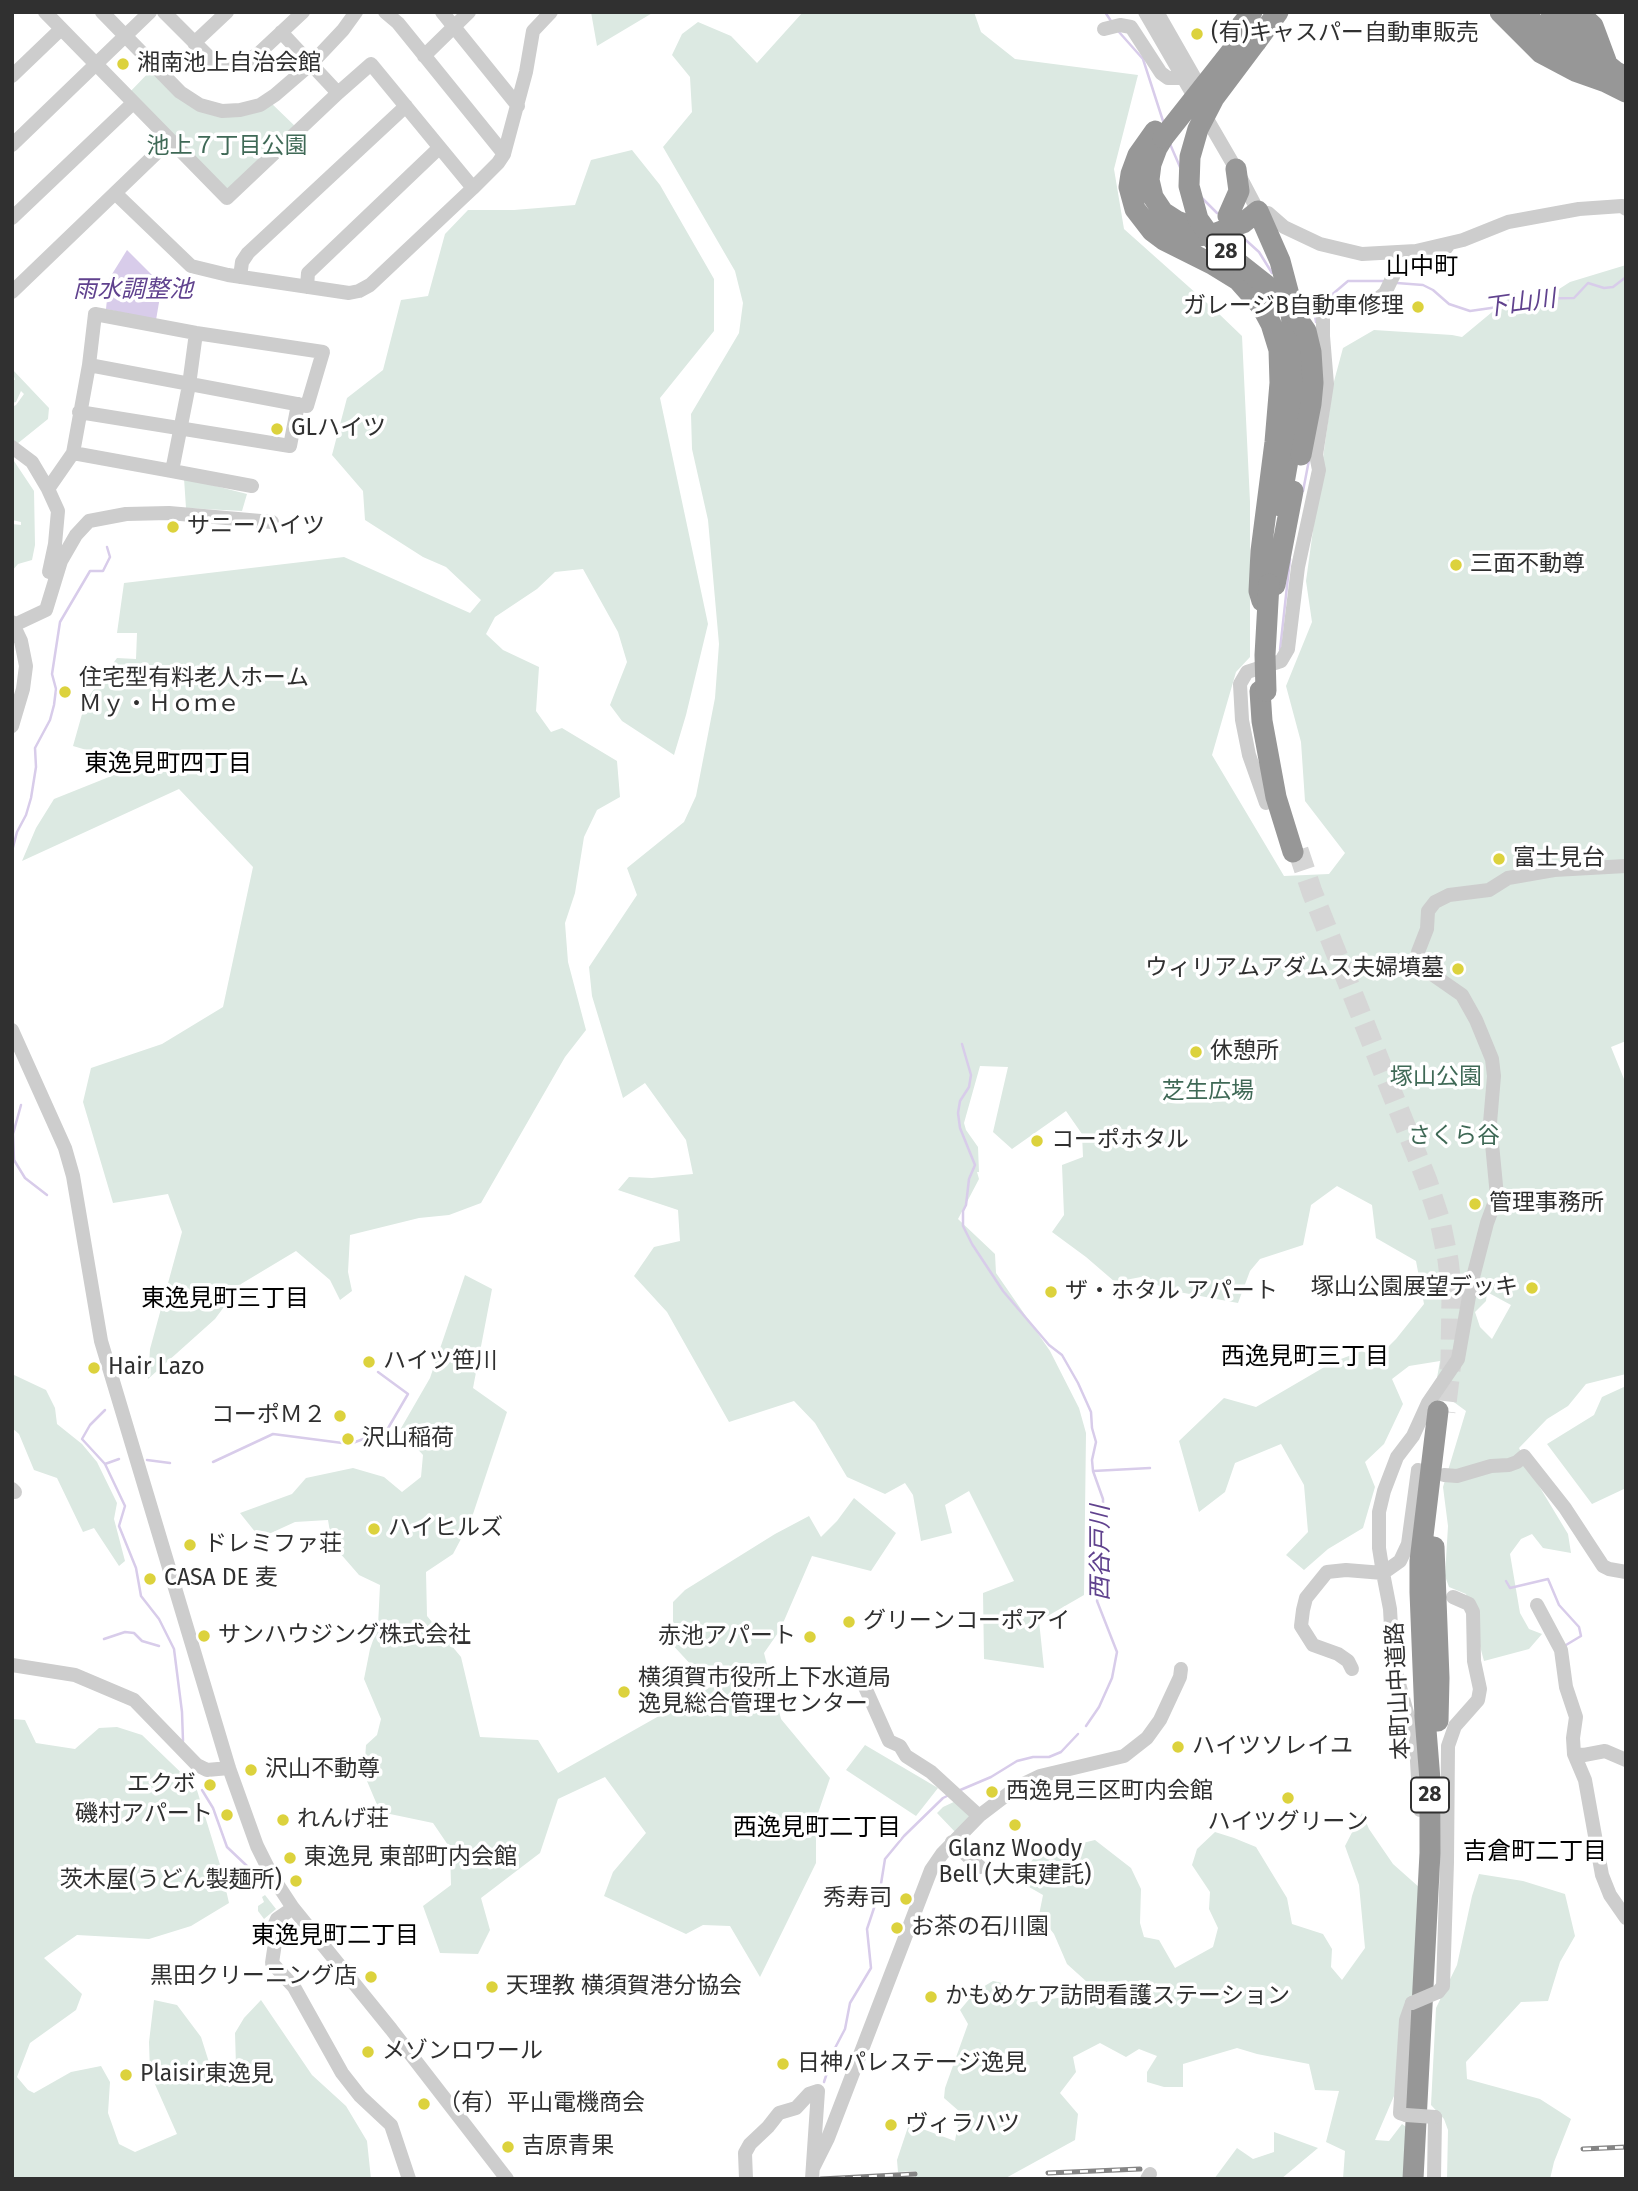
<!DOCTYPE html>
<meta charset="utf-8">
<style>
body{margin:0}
#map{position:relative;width:1638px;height:2191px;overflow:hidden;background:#fff;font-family:"Fira Sans",sans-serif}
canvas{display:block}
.frame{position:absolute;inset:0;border:14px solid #303030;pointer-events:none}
</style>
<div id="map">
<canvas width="1638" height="2191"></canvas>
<div class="frame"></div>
</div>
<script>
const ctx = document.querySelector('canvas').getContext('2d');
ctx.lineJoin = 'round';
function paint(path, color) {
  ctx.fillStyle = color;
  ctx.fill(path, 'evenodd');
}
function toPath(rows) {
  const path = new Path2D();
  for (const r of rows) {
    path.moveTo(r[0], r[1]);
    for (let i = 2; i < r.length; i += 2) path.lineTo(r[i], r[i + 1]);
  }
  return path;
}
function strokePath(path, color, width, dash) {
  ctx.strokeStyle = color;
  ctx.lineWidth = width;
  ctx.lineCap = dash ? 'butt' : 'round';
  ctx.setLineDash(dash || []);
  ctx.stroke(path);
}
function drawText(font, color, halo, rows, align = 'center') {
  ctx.font = font + ' "Fira Sans","Noto Sans JP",sans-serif';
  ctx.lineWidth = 7;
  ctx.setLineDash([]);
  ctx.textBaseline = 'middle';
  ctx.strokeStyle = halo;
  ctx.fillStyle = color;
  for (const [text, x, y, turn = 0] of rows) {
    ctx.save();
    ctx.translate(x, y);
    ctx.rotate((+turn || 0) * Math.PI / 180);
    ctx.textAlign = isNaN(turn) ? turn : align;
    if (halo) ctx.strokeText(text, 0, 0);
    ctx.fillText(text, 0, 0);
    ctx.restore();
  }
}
paint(toPath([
 [591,12,654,12,597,46],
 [803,12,974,12,981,32,1015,59,1138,75,1114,169,1124,229,1217,312,1242,336,1250,502,1250,657,1236,672,1212,755,1284,876,1329,874,1345,853,1305,801,1301,742,1286,686,1312,622,1306,581,1333,385,1343,348,1374,330,1452,335,1462,337,1515,293,1528,309,1570,282,1626,265,1626,1041,1611,1047,1626,1084,1626,1374,1586,1384,1568,1406,1547,1419,1519,1448,1533,1476,1568,1534,1571,1553,1543,1548,1532,1534,1521,1539,1510,1554,1520,1613,1529,1629,1542,1634,1529,1649,1484,1661,1466,1594,1449,1587,1445,1576,1448,1526,1443,1487,1466,1411,1451,1400,1433,1400,1440,1361,1409,1366,1392,1379,1403,1404,1384,1444,1365,1462,1375,1487,1363,1528,1328,1549,1304,1570,1286,1555,1308,1532,1304,1485,1281,1444,1235,1463,1225,1492,1199,1512,1179,1441,1224,1398,1256,1407,1333,1362,1362,1351,1377,1358,1396,1339,1424,1304,1416,1261,1376,1238,1372,1205,1337,1186,1311,1205,1303,1245,1260,1259,1250,1271,1238,1303,1168,1290,1141,1277,1115,1282,1086,1257,1052,1232,1064,1215,1062,1165,1083,1157,1082,1134,1066,1111,1012,1149,993,1132,1008,1067,980,1066,964,1123,966,1130,978,1147,979,1172,977,1172,979,1179,958,1219,995,1254,996,1273,1050,1351,1079,1408,1086,1433,1084,1595,1039,1621,1044,1668,984,1659,983,1593,1014,1581,969,1491,945,1505,952,1533,921,1541,913,1495,905,1483,885,1494,847,1477,815,1423,794,1401,729,1422,667,1312,634,1276,654,1247,680,1241,678,1210,618,1190,629,1177,652,1178,693,1174,686,1140,645,1083,623,1098,592,996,589,967,637,895,627,868,684,822,696,796,715,698,719,644,708,520,692,449,691,414,739,333,743,303,735,271,663,147,692,112,690,77,672,55,682,34,698,22,731,36,757,63],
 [1487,1292,1511,1305,1492,1339,1480,1327,1475,1312,1486,1301],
 [155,66,180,92,222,111,268,100,299,130,227,198,126,96],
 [632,150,660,185,714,279,714,331,660,398,708,624,686,715,674,755,622,721,610,705,627,662,618,632,583,569,555,572,537,589,495,617,486,634,503,650,539,667,536,711,551,732,562,728,617,761,620,797,597,810,584,837,575,893,565,923,568,962,586,1030,565,1057,481,1203,449,1215,419,1218,350,1235,348,1272,352,1291,340,1300,330,1280,296,1251,241,1284,215,1319,148,1379,150,1349,182,1232,168,1194,113,1203,83,1102,91,1068,162,1044,223,1007,253,867,179,789,22,861,36,828,54,799,114,775,117,759,73,746,86,700,117,658,136,659,137,633,117,633,124,583,344,557,470,613,481,600,446,567,423,557,365,520,363,491,332,455,347,398,383,370,401,300,428,296,445,234,468,210,514,210,575,205,591,160],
 [12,369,49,408,48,419,12,448,12,407,16,405,24,394,21,391,16,402,12,403,12,379,15,380],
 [12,458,34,491,35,545,32,560,18,564,12,571,12,524,21,525,21,522,12,520],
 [184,478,247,494,242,511,186,508],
 [465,1275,492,1289,473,1388,507,1412,471,1520,453,1554,426,1572,427,1616,461,1657,480,1737,538,1740,558,1773,682,1703,704,1701,706,1681,669,1641,673,1626,673,1602,685,1590,775,1534,809,1516,821,1537,837,1521,854,1498,896,1533,871,1571,812,1556,780,1630,764,1653,781,1719,830,1778,816,1819,816,1863,760,1977,730,1926,703,1925,686,1934,604,1896,613,1872,646,1833,605,1777,558,1799,540,1853,481,1898,490,1930,478,1954,440,1953,423,1906,451,1885,450,1848,433,1823,390,1814,378,1807,364,1774,366,1745,377,1735,381,1719,364,1679,370,1649,378,1626,380,1585,359,1575,332,1544,328,1520,295,1522,260,1538,240,1513,292,1494,306,1478,353,1468,384,1477,402,1492,421,1477,423,1455,400,1430,430,1378],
 [12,1374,46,1390,55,1408,57,1424,82,1444,97,1462,117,1503,114,1519,125,1561,119,1566,94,1528,83,1532,57,1478,34,1470,19,1434,12,1428],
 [1626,1386,1626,1488,1592,1504,1547,1444,1594,1415,1602,1397],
 [12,1719,25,1720,36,1743,75,1749,99,1728,117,1727,142,1735,196,1787,221,1868,229,1903,191,1926,149,1939,77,1935,44,1958,82,1994,76,2010,30,2043,17,2077,28,2090,34,2093,71,2072,101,2066,110,2082,108,2113,119,2144,135,2152,177,2134,150,2073,149,2042,154,2000,177,2005,201,2037,213,2075,236,2066,235,2033,244,2018,261,2000,312,2075,346,2106,367,2141,371,2179,12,2179],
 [865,1745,938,1788,916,1816,846,1770],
 [958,1800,975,1816,957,1834,937,1813,943,1807],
 [1362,1813,1369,1829,1393,1864,1420,1888,1418,1987,1394,2096,1375,2140,1389,2141,1402,2124,1409,2129,1403,2179,1343,2179,1345,2151,1326,2142,1339,2091,1315,2090,1309,2064,1257,2054,1237,2048,1183,2064,1183,2087,1164,2087,1147,2082,1147,2072,1157,2056,1139,2049,1126,2057,1100,2043,1073,2057,1076,2072,1060,2093,1078,2114,1075,2140,1004,2179,915,2179,915,2171,898,2172,897,2160,909,2124,955,2141,960,2112,944,2098,945,2088,968,2024,960,2010,976,1991,993,1981,1008,1984,1020,2004,1070,1996,1087,1982,1067,1964,1054,1934,1039,1915,1043,1895,1017,1880,1037,1854,1095,1840,1131,1868,1141,1889,1140,1923,1144,1937,1159,1940,1175,1968,1213,1947,1218,1928,1209,1909,1210,1892,1192,1865,1197,1849,1215,1832,1234,1838,1256,1847,1287,1898,1292,1924,1323,1934,1332,1949,1331,1967,1342,1980,1365,1948,1359,1885,1345,1846],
 [1479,1874,1523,1881,1565,1894,1575,1936,1560,1962,1548,2001,1521,2002,1466,2062,1467,2079,1540,2099,1571,2119,1554,2162,1550,2179,1447,2179,1448,2130,1444,2119,1431,2105,1436,2008,1457,1965,1472,1896],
 [265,1895,276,1909,264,1919,258,1911,258,1906,264,1902,262,1897],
 [1274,2132,1318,2148,1281,2179,1214,2179,1237,2148,1253,2159,1274,2152]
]), '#dce9e2');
paint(toPath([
 [127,250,162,285,156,320,106,309,109,279]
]), '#d8ccea');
strokePath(toPath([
 [1105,12,1111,21],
 [1119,32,1143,59,1163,121],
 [1170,144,1180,167],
 [1202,198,1217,213],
 [1238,233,1259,252,1272,273],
 [1397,283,1423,285,1433,290,1449,304,1470,311,1498,307,1510,301,1520,299,1574,298,1588,283,1604,288,1613,287,1626,277],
 [1299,298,1320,301,1328,298,1348,281,1383,281],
 [1316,322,1315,315,1320,302],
 [1303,491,1309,460],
 [1280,650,1290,559],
 [12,851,17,832,26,815,31,798,36,767,35,748,50,720,54,705,56,689,52,674,60,622,90,571,103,571,110,557,107,547],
 [962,1044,971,1075,969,1087,960,1101,958,1113,960,1128,975,1165,969,1179,966,1205,963,1211,963,1226,972,1244,1003,1291,1049,1345,1062,1355,1078,1383,1091,1412,1092,1428,1096,1442,1092,1460,1093,1471],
 [21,1105,13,1134,14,1160,25,1178,47,1195],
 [105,1410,90,1425,82,1439,105,1464,125,1506,119,1526,136,1568,141,1596,159,1619,174,1649,182,1712,183,1741],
 [147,1460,170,1463],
 [213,1462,273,1434,350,1444,387,1430,408,1394,378,1372],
 [105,1464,119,1459],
 [1506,1581,1510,1588,1548,1579,1559,1605,1579,1627,1581,1636,1566,1645],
 [104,1639,125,1632,134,1633,142,1641,159,1646],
 [1086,1726,1099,1707,1112,1678,1117,1652,1097,1601,1103,1564,1103,1499,1093,1471,1150,1468],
 [202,1790,213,1808,227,1847,247,1866],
 [958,1791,991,1777,1017,1761,1033,1757,1049,1757,1061,1752,1078,1734],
 [824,2082,835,2048,845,2029,850,2003,871,1968,867,1929,880,1890,885,1859,904,1836,943,1798,949,1795]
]), '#d8ccea', 2.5);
strokePath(toPath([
 [1298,850,1312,892,1427,1181,1440,1221,1448,1260,1452,1295,1451,1362,1445,1412]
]), '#d6d6d6', 21, [21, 10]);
strokePath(toPath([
 [45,12,227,198,338,93,281,32],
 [102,12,180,92,200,105,222,111,240,110,260,105,275,95,311,64,343,30,356,12],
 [164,12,212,60,229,66,243,63,258,54,303,12],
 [442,12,518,106],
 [1145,12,1236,169,1258,211,1268,213,1284,227,1320,244,1362,254,1416,251,1463,240,1508,222,1579,209,1622,206,1626,209],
 [1157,12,1205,96],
 [1104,29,1120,25,1131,27,1161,73,1168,78,1183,78],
 [194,43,227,12],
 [424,56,469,12],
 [12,76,61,29],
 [338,93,371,64,473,188],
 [12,145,150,12],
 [504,154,526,72,533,31,551,12],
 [115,193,169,141],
 [12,218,133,103],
 [240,277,242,262,248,253,406,106],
 [307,287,308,273,439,148],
 [12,292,115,193,191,266,228,275,349,293,359,291,370,285,473,188,498,163,504,154,398,23,385,12],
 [79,412,290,446,298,404],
 [12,447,32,462,48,489,58,511,55,544,49,572],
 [73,453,172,471,189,385,196,333],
 [172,471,252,486],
 [48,489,73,453,89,365,95,314,196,333,323,352,307,406,89,365],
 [12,622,21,641,26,666,23,689,12,726],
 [12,626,46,610,61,561,76,535,89,521,126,514,169,513,272,522],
 [1266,803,1249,755,1242,720,1240,684,1247,672,1281,661,1288,649,1298,567,1319,470,1316,455,1327,384,1323,336,1323,313,1333,306,1345,304,1362,307,1370,305,1385,293,1398,266,1443,252,1449,244],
 [12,1030,65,1148,73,1176,101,1341,229,1768,257,1846,272,1876,293,1908,391,2029,507,2179],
 [1418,1470,1408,1544,1400,1561,1383,1573,1390,1609,1393,1662,1416,1745,1420,1810],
 [1444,1475,1457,1476,1491,1466,1509,1465,1517,1462,1524,1456,1565,1508,1603,1566,1609,1569,1626,1572],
 [12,1489,15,1492],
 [1537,1605,1561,1650,1566,1687,1576,1717,1573,1738,1574,1754,1585,1780,1602,1875,1610,1895,1626,1918],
 [12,1665,75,1675,134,1700,197,1765,207,1770,229,1768],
 [1352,1669,1348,1661,1338,1654,1313,1645,1301,1626,1303,1610,1306,1598,1327,1572,1346,1570,1383,1573,1379,1548,1379,1512,1384,1491,1397,1457,1413,1436,1428,1403,1458,1359,1471,1285,1487,1223,1497,1196,1490,1123,1494,1076,1492,1059,1476,1020,1462,995,1429,972,1419,958,1418,952,1427,929,1428,911,1435,902,1449,895,1489,890,1508,878,1554,870,1626,866],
 [864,1685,889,1741,900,1746,906,1756,931,1772,979,1816],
 [1574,1754,1584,1755,1605,1751,1626,1760],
 [952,1842,980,1867],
 [293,1908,277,1919,274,1926,276,1936,272,1963,294,1987,342,2073,360,2096,391,2125,409,2179],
 [1438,1992,1443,1986,1447,1862,1448,1746,1455,1726,1478,1700,1480,1689,1474,1661,1473,1612,1469,1604,1453,1597],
 [1406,2115,1400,2113,1406,2020,1412,2003],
 [813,2168,828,2138,931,1870,942,1854,979,1816,1017,1787,1040,1776,1124,1756,1147,1738,1160,1720,1180,1677,1181,1669],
 [746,2179,745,2153,750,2144,768,2127,779,2113,796,2108,809,2094,818,2091,812,2179],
 [1147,2179,1150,2174],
 [1434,2179,1435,2117]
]), '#cdcdcd', 14);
strokePath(toPath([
 [1500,12,1541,53,1575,71,1609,83],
 [1522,12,1577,61,1602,80,1626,92],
 [1551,12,1590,51,1616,72,1626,77],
 [1578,12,1593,26,1606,61],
 [1235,33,1252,12],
 [1256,42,1278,12],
 [1155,131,1138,155,1131,174,1129,187,1135,209,1152,231,1164,240,1212,264,1238,280,1262,307,1271,324,1279,350,1280,383,1275,442,1261,551,1259,591,1262,601],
 [1163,138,1157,148,1151,164,1149,180,1153,197,1163,212,1177,221,1185,224],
 [1258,211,1280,261,1289,295,1294,341,1293,392],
 [1228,216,1239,191,1236,169],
 [1161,224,1175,232,1194,237,1216,233,1243,223,1258,211],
 [1280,506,1297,409,1300,379],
 [1275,585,1293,491],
 [1260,691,1262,721,1276,797,1293,852],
 [1434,1547,1439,1678,1438,1721],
 [1413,2179,1430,1853,1430,1780,1425,1717,1420,1592,1420,1561,1438,1411]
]), '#979797', 21);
const rail = toPath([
 [1583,2149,1626,2147],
 [1048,2173,1140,2169],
 [821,2179,915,2174]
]);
strokePath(rail, '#858585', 5);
strokePath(rail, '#fff', 2.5, [8]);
strokePath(toPath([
 [1412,2003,1438,1992],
 [1406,2115,1435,2117]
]), '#cdcdcd', 14);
strokePath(toPath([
 [1256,42,1214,98,1198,129,1190,157,1189,186,1198,219,1213,240,1232,258,1284,299,1306,331,1311,352,1313,383,1311,404,1301,455],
 [1163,138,1234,48],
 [1266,691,1265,655,1269,584]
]), '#979797', 21);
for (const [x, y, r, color] of [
 [1197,34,7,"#dcd23d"],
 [123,64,7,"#dcd23d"],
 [1418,307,7,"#dcd23d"],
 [277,429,7,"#dcd23d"],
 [173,527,7,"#dcd23d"],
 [1456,565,7,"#dcd23d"],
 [65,692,7,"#dcd23d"],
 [1499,859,7,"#dcd23d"],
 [1458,969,7,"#dcd23d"],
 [1196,1052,7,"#dcd23d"],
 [1037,1141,7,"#dcd23d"],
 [1475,1204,7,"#dcd23d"],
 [1532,1288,7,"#dcd23d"],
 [1051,1292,7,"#dcd23d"],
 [369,1362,7,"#dcd23d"],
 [94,1368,7,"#dcd23d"],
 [340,1416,7,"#dcd23d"],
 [348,1439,7,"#dcd23d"],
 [374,1529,7,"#dcd23d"],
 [190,1545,7,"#dcd23d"],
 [150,1579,7,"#dcd23d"],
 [849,1622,7,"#dcd23d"],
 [204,1636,7,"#dcd23d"],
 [810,1637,7,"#dcd23d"],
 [624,1692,7,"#dcd23d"],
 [1178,1747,7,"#dcd23d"],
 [251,1770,7,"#dcd23d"],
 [210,1785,7,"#dcd23d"],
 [992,1792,7,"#dcd23d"],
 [1288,1798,7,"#dcd23d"],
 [227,1815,7,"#dcd23d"],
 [283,1820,7,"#dcd23d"],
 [1015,1825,7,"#dcd23d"],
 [290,1858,7,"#dcd23d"],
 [296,1881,7,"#dcd23d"],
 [906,1899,7,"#dcd23d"],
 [897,1928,7,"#dcd23d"],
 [371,1977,7,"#dcd23d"],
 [492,1987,7,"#dcd23d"],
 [931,1997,7,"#dcd23d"],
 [368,2052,7,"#dcd23d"],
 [783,2064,7,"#dcd23d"],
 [126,2075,7,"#dcd23d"],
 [424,2104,7,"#dcd23d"],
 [891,2125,7,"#dcd23d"],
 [508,2147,7,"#dcd23d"]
]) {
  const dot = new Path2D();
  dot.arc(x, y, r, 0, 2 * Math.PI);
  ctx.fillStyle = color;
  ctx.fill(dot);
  strokePath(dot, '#fff', 2.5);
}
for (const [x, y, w] of [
 [1226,252,38],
 [1430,1795,38]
]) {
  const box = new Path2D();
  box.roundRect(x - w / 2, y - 17.5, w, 35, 5);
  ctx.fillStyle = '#fff';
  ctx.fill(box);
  strokePath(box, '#303030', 2);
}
drawText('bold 21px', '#303030', null, [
 ["28",1226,252],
 ["28",1430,1795]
]);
drawText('23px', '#303030', '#fff', [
 ["(有)キャスパー自動車販売",1211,34],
 ["湘南池上自治会館",137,64],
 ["ガレージB自動車修理",1404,307,"right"],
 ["GLハイツ",291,429],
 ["サニーハイツ",187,527],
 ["三面不動尊",1470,565],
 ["住宅型有料老人ホーム",79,679],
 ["Ｍｙ・Ｈｏｍｅ",79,705],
 ["富士見台",1513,859],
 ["ウィリアムアダムス夫婦墳墓",1444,969,"right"],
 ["休憩所",1210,1052],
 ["コーポホタル",1051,1141],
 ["管理事務所",1489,1204],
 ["塚山公園展望デッキ",1518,1288,"right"],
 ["ザ・ホタル アパート",1065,1292],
 ["ハイツ笹川",383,1362],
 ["Hair Lazo",108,1368],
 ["コーポＭ２",326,1416,"right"],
 ["沢山稲荷",362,1439],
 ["ハイヒルズ",388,1529],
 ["ドレミファ荘",204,1545],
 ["CASA DE 麦",164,1579],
 ["グリーンコーポアイ",863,1622],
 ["サンハウジング株式会社",218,1636],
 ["赤池アパート",796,1637,"right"],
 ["横須賀市役所上下水道局",638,1679],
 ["逸見総合管理センター",638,1705],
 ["ハイツソレイユ",1192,1747],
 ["沢山不動尊",265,1770],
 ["エクボ",196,1785,"right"],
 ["西逸見三区町内会館",1006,1792],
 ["磯村アパート",213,1815,"right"],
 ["れんげ荘",297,1820],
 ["ハイツグリーン",1288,1823,"center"],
 ["Glanz Woody",1015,1850,"center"],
 ["Bell (大東建託)",1015,1876,"center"],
 ["東逸見 東部町内会館",304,1858],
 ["茨木屋(うどん製麺所)",282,1881,"right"],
 ["秀寿司",892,1899,"right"],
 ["お茶の石川園",911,1928],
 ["黒田クリーニング店",357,1977,"right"],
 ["天理教 横須賀港分協会",506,1987],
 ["かもめケア訪問看護ステーション",945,1997],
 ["メゾンロワール",382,2052],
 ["日神パレステージ逸見",797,2064],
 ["Plaisir東逸見",140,2075],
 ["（有）平山電機商会",438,2104],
 ["ヴィラハツ",905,2125],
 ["吉原青果",522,2147]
], 'left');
drawText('23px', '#3f6956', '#fff', [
 ["池上７丁目公園",227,147],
 ["塚山公園",1436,1078],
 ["芝生広場",1208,1092],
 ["さくら谷",1454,1137]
]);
drawText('23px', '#303030', '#fff', [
 ["本町山中道路",1399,1691,-93]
]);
drawText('24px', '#000', '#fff', [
 ["山中町",1422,267],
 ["東逸見町四丁目",168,764],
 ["東逸見町三丁目",225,1299],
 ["西逸見町三丁目",1305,1357],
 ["西逸見町二丁目",817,1828],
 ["吉倉町二丁目",1535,1852],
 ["東逸見町二丁目",335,1936]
]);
drawText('italic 24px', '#60428e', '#fff', [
 ["雨水調整池",133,290],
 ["下山川",1520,304,-8],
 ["西谷戸川",1101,1553,-90]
]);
</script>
